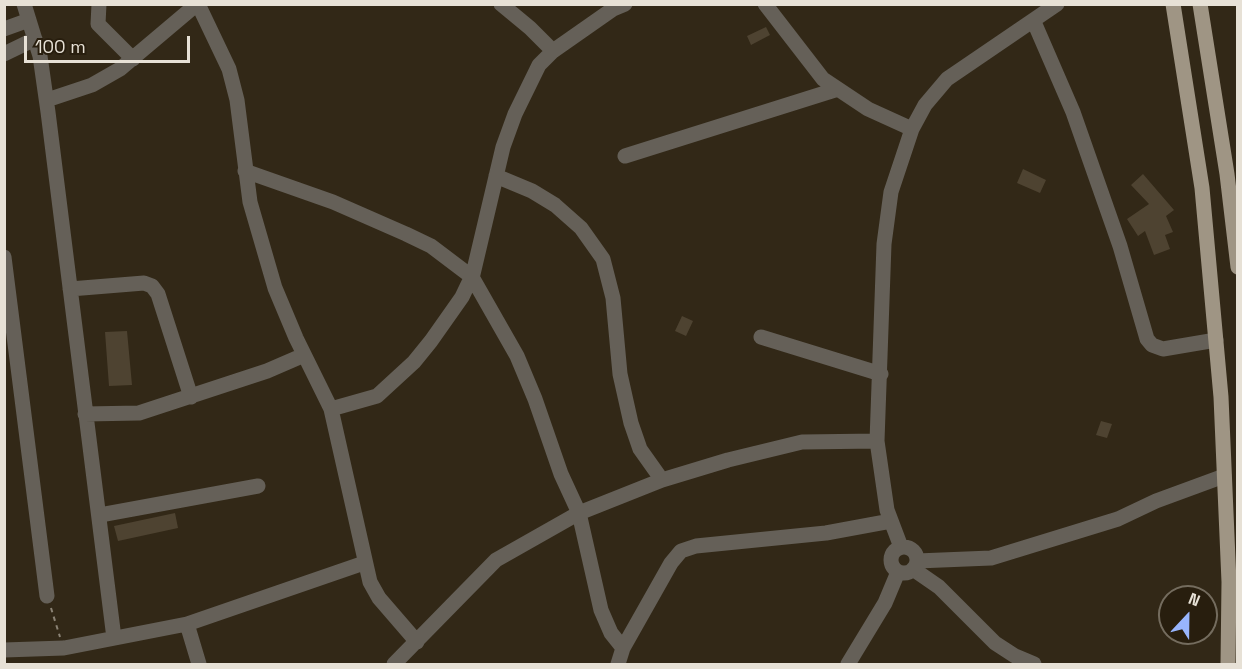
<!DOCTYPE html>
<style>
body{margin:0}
#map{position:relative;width:1242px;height:669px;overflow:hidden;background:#322817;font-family:"Space Grotesk",sans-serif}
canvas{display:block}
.frame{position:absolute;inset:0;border:6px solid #e7e1d6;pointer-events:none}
.north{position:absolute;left:1158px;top:585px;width:60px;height:60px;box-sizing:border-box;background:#281e0e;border:2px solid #746c5e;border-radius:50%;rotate:22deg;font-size:16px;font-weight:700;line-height:24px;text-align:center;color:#e7e1d6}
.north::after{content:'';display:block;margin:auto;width:21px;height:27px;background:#98b5fd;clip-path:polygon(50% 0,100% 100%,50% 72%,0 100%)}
.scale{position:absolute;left:24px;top:36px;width:166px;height:27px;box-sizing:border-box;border:3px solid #e7e1d6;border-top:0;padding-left:8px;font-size:18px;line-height:21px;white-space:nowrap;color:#e7e1d6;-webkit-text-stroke:4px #281e0e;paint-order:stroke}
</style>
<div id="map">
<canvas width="1242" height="669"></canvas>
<div class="frame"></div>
<div class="north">N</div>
<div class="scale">100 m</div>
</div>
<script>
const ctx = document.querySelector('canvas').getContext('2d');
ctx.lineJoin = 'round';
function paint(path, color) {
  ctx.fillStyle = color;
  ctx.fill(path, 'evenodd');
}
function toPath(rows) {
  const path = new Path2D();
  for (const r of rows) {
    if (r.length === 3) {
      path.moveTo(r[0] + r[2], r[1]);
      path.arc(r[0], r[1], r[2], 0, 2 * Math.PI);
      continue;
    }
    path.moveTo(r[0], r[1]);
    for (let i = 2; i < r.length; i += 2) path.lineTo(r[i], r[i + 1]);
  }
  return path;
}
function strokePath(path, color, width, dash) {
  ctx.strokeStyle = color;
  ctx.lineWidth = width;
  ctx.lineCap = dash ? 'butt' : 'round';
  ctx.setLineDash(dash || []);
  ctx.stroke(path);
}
paint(toPath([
 [766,27,770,35,751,45,747,36],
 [1023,169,1046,180,1040,193,1017,183],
 [1143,174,1174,210,1166,216,1173,232,1165,235,1170,249,1154,255,1145,231,1138,236,1127,219,1149,204,1131,185],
 [682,316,693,321,686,336,675,331],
 [127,331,132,385,109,386,105,332],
 [1101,421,1112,424,1107,438,1096,435],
 [175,513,178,528,118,541,114,526]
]), '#4e4331');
strokePath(toPath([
 [51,608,60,637]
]), '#8b8375', 2, [4.5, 4.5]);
strokePath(toPath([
 [24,4,40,56,48,112,114,638],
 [99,4,98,24,133,59],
 [198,4,229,69,237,100,250,202,275,288,296,338,331,409,370,582,379,598,417,642],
 [501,4,530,28,553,51],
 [765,4,823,79,868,109,912,129],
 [1034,22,1073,112,1120,246,1147,339,1152,345,1163,349,1216,340],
 [4,29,29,20],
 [4,54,35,39],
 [47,100,92,85,120,69,197,4],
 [625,156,838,89],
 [245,171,333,202,406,234,431,246,472,277,517,356,535,399,561,474,579,513,601,610,611,633,623,648],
 [496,176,532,191,555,205,581,228,603,259,613,298,620,374,631,423,640,449,662,480],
 [4,257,47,596],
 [70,289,144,283,152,286,158,294,191,397],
 [761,337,881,374],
 [331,409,377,396,414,362,431,341,462,297,473,274,503,147,515,114,539,65,553,51,613,9,625,4],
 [85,414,139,413,267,371,304,355],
 [100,515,258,486],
 [901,547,887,510,877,441,884,244,891,192,912,129,925,105,947,79,1057,4],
 [904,560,13],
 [917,561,991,558,1118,519,1156,501,1224,476],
 [913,569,939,587,995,643,1015,656,1034,664],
 [187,624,364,563],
 [4,650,64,648,187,624,199,664],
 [394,664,496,560,579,513,662,480,728,460,802,442,877,441],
 [618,664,623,648,671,563,681,551,696,546,826,533,891,521],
 [848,664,885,603,898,572]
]), '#656058', 15);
strokePath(toPath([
 [1173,4,1202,188,1221,397,1229,582,1228,664],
 [1200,4,1227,174,1238,267]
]), '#9f9584', 15);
</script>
